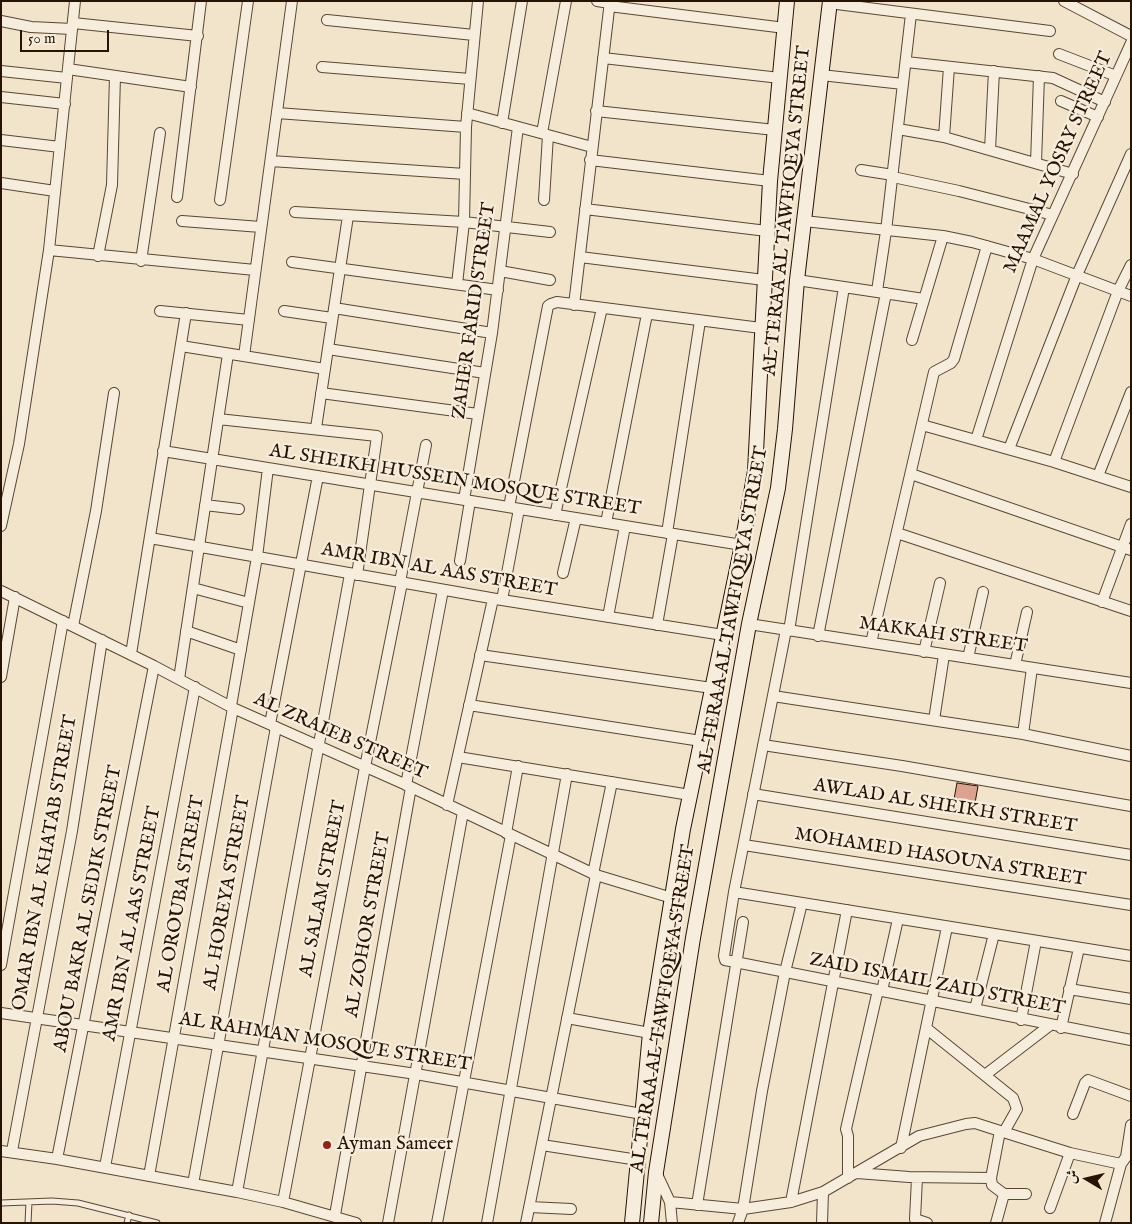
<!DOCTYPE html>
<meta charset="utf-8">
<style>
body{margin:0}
#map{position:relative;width:1132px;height:1224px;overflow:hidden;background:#f1e4cb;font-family:"IM FELL English",Amiri,serif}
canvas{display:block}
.frame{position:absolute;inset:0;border:2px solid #261302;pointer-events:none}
.north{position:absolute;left:1062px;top:1154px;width:50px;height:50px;-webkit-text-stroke:4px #f6eddd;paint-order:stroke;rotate:279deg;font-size:14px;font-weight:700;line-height:20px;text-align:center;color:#261302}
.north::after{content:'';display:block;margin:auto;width:18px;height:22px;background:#261302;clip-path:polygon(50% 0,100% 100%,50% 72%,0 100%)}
.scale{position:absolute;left:20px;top:30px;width:89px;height:22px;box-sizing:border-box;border:2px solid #261302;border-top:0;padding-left:6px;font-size:15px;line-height:18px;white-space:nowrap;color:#261302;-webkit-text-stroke:4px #f6eddd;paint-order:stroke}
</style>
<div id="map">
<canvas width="1132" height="1224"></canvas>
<div class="frame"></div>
<div class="north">ش</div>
<div class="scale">50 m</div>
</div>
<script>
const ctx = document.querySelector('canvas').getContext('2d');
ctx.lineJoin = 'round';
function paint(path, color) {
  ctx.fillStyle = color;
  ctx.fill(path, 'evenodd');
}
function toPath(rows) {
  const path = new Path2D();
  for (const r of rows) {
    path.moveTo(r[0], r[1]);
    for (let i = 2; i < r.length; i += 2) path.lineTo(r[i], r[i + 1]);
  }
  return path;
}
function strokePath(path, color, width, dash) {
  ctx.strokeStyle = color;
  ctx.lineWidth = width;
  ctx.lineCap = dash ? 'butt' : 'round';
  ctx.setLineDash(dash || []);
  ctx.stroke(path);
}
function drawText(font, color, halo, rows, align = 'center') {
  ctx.font = font + ' "IM FELL English",serif';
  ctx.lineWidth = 4.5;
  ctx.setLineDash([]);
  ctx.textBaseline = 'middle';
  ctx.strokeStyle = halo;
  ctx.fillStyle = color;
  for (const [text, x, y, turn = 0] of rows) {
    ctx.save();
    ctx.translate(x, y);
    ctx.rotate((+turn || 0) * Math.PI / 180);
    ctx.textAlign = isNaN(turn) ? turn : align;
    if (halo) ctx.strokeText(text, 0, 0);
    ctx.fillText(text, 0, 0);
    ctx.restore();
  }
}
const building = toPath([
 [957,783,978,786,975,803,954,799,957,783]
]);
paint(building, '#dca18f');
strokePath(building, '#261302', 1);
const service = toPath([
 [1,1203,52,1201,78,1203,157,1223],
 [28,1223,29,1202],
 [127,1223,129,1215]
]);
const minor = toPath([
 [597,1,610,3],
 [1064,1,1131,36],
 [829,3,1050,31],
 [609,6,785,28],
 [327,20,474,35],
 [1,21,31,27,72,29],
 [73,23,198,36],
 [1059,54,1116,76],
 [603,58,780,78],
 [906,62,1053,78,1105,102],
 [322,67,470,79],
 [68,69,191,87],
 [1,71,67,78],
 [821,75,903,84],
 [1,97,65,104],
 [1061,101,1098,117],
 [596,111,775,130],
 [277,113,466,127],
 [467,113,592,147],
 [502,123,522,1],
 [898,129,944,137,1073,174],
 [542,133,566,1],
 [944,137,949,67],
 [1,140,60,147],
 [990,150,994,71],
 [590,160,770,181],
 [271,161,465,174],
 [1036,163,1039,76],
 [861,170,893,175],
 [893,177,959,191,1053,215],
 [1,183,55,191],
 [177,197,201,1],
 [220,200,248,1],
 [544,200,548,135],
 [585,209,767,231],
 [295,212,464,222,550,232],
 [182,221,261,227],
 [804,221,943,236,972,242,1033,259,1131,296],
 [49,250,255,270],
 [98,256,112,185,115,76],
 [580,257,764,280],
 [141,261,160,133],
 [292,262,498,290],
 [500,271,550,280],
 [797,280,924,299],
 [457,284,464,222,466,127,478,1],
 [877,291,886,231,911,14],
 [574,305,610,1],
 [334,308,492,333],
 [160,311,249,320],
 [284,311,332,318],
 [912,340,943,236],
 [181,346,325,369],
 [328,349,485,373],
 [244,356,292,1],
 [321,393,478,414],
 [218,419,377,436,357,575],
 [922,425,1054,462,1131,487],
 [316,428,348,216],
 [976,440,1033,259,1131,43],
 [1009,449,1077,275,1131,154],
 [163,451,742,545],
 [1054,462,1118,291,1131,265],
 [911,474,1131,550],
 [1098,476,1131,392],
 [464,500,492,333,518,127],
 [205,505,239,509],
 [509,507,548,306,551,304,557,302,761,328],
 [555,515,602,308],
 [606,523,647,314],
 [1,526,19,444,49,250,75,1],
 [667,533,700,321],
 [897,533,1131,611],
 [150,538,502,600,723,635],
 [460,561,470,501],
 [563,573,576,518],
 [400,582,426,445],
 [193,588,249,603],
 [1,591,154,666,233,708,411,787,596,875,672,898],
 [502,600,519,509],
 [1102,602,1131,524],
 [608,617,625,526],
 [749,624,1131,683],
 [657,625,673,534],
 [73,626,96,511,114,393],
 [786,630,734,892,724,956,725,960,1131,1040],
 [186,631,241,650],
 [789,631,844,287],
 [818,636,886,293],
 [871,643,934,372,951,363,954,359,987,246],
 [924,652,940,583],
 [131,654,186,313],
 [480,655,712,688],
 [968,658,983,592],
 [1015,665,1027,612],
 [1,677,15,597],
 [179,679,228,354],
 [773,696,1023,734,1131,756],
 [469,705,701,741],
 [231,706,257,557,268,468],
 [934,720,944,655],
 [270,724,318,476],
 [1023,734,1032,668],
 [763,745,902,766,1131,806],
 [458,757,690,795],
 [406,785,443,590],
 [753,794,1131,855],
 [447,805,493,599],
 [506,833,518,766],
 [744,845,1131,905],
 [593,874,612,782],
 [734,892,1131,956],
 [1,965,63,621],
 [1069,989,1131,999],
 [882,991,898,919],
 [975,1009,994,934],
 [1,1013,416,1074,642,1114],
 [567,1018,650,1033],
 [1021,1020,1036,941],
 [926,1028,1013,1098,1017,1109,1004,1132],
 [1061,1028,1079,948],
 [985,1075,1049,1026],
 [1073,1114,1085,1083,1088,1080,1131,1096],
 [542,1145,638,1160],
 [901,1148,947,927],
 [1,1151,57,1159,237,1192,283,1202,356,1223],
 [12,1151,72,831,102,640],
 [57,1159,154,666],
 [105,1167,195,687],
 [656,1172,670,1202,672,1223],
 [857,1173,909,1177,991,1178],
 [149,1176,233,708],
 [848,1178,848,1136,846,1129,878,990],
 [917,1178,915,1219,927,1223],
 [193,1184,276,727],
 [237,1192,350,574],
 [1004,1194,1026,1194],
 [283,1202,365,767,402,583],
 [670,1202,743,1209,791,1202,823,1192,919,1136,966,1124,975,1123,1000,1131,1070,1153,1121,1164],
 [791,1202,847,910],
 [697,1205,743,922],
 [530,1207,571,1209],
 [1050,1208,1070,1153],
 [335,1215,411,787],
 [388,1223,463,812],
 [437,1223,511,835],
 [487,1223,567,774],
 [526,1223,596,875],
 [738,1223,743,1209,762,1091,785,972,802,903],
 [822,1223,823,1192],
 [996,1223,1004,1194,992,1185,991,1178,1000,1131],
 [1105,1223,1121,1164,1126,1157,1131,1125]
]);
const secondary = toPath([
 [632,1223,650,1033,683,829,742,545,755,471,770,181,787,1],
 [651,1223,656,1172,693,938,749,624,778,488,785,429,797,280,830,1]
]);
strokePath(service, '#594734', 7);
strokePath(minor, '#594734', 12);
strokePath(secondary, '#261302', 16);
strokePath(service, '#f6eddd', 5);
strokePath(minor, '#f6eddd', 10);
strokePath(secondary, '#f6eddd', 14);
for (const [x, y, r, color] of [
 [327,1145,5,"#8f2418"]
]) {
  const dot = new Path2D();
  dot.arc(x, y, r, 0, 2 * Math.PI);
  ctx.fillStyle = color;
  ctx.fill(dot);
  strokePath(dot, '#f6eddd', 2);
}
drawText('19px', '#261302', '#f6eddd', [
 ["MAAMAL YOSRY STREET",1059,163,-66],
 ["AL TERAA AL TAWFIQEYA STREET",788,211,-84],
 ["ZAHER FARID STREET",475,311,-82],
 ["AL SHEIKH HUSSEIN MOSQUE STREET",455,481,9],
 ["AMR IBN AL AAS STREET",439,571,10],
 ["AL TERAA AL TAWFIQEYA STREET",734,610,-80],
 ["MAKKAH STREET",943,636,8],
 ["AL ZRAIEB STREET",340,737,24],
 ["AWLAD AL SHEIKH STREET",945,807,9],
 ["MOHAMED HASOUNA STREET",940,858,9],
 ["OMAR IBN AL KHATAB STREET",46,863,-80],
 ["AL SALAM STREET",324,889,-79],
 ["AL HOREYA STREET",228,893,-80],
 ["AL OROUBA STREET",182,894,-80],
 ["ABOU BAKR AL SEDIK STREET",89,909,-79],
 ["AMR IBN AL AAS STREET",133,924,-79],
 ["AL ZOHOR STREET",369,925,-80],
 ["ZAID ISMAIL ZAID STREET",937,985,11],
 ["AL TERAA AL TAWFIQEYA STREET",664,1009,-81],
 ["AL RAHMAN MOSQUE STREET",325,1043,9]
]);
drawText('19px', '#261302', '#f6eddd', [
 ["Ayman Sameer",337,1145]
], 'left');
</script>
